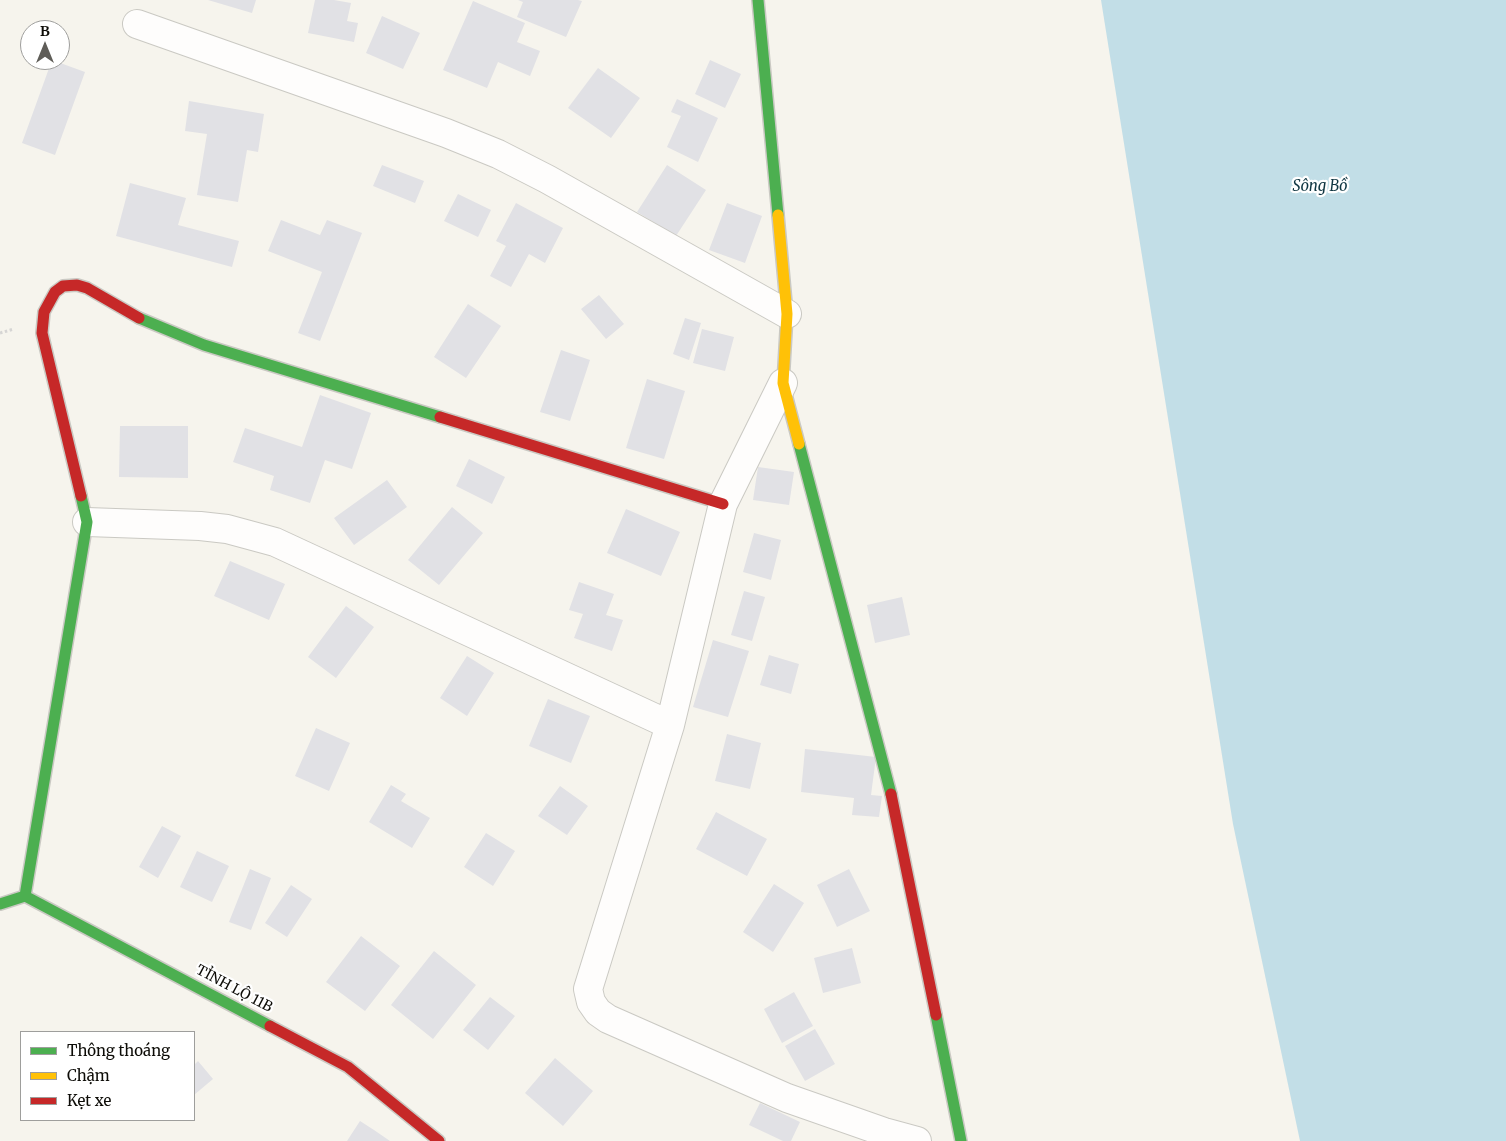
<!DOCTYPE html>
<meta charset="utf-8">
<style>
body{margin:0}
#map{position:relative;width:1506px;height:1141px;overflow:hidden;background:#f6f4ed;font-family:Merriweather,serif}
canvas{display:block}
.legend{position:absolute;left:20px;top:1031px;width:175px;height:90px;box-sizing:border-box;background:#fff;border:1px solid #9e9e9c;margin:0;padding:6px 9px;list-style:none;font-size:15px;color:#0d0c07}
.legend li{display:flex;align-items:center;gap:10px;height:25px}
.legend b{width:25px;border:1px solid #9e9e9c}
.north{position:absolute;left:20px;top:20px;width:50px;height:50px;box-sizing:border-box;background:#fff;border:1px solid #9e9e9c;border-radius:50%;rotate:0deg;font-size:14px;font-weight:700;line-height:20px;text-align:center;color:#0d0c07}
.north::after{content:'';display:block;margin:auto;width:18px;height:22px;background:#5f5d58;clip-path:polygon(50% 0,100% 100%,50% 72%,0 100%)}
</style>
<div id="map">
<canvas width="1506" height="1141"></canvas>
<ul class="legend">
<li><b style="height:6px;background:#4caf50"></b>Thông thoáng</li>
<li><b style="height:6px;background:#ffc107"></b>Chậm</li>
<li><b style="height:6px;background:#c62828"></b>Kẹt xe</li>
</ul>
<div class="north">B</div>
</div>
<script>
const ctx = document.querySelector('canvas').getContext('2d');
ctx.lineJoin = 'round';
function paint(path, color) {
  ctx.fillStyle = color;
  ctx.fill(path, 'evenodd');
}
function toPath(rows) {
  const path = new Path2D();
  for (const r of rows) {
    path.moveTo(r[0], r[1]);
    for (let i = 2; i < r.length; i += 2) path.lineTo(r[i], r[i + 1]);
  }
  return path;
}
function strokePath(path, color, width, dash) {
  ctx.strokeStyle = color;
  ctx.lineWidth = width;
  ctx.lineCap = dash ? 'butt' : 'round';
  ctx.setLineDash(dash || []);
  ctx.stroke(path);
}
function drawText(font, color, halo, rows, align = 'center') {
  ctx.font = font + ' Merriweather,serif';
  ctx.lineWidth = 4.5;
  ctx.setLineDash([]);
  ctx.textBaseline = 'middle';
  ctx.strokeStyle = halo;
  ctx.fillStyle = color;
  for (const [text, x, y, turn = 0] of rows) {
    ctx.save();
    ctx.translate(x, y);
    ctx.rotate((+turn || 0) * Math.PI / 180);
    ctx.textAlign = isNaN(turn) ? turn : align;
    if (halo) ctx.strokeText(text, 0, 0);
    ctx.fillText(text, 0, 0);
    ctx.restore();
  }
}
paint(toPath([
 [1101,0,1506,0,1506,1141,1300,1141,1233,824]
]), '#c2dee7');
paint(toPath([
 [208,0,256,0,252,13],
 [315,0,334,0,351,3,347,21,358,23,354,42,308,33],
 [518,0,578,0,582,1,566,37,517,17,523,2],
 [473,1,525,23,517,42,540,51,530,76,498,62,487,88,443,70],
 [382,16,420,33,403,69,366,53],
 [52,60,85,72,55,155,22,143],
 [710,60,741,74,725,108,695,94],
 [598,68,640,98,611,138,568,108],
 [677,99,718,118,698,162,667,147,681,116,671,112],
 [189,101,264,114,258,152,247,150,238,202,197,195,207,134,185,131],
 [382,165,424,181,415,203,373,186],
 [667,165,706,190,676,236,637,212],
 [130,183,186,198,178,225,239,241,232,267,116,236],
 [458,194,491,210,478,237,444,221],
 [516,203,563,228,545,263,529,254,511,287,490,276,506,246,496,241],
 [727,203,762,216,745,263,709,250],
 [281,220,320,235,327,220,362,233,320,341,298,333,322,272,268,251],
 [599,295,624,324,606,339,581,309],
 [468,304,501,326,466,378,434,357],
 [685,318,701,323,689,360,673,354],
 [702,329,734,337,725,371,693,363],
 [561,350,590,360,570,421,540,412],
 [647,379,685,391,664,459,626,448],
 [320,395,371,413,352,469,325,460,310,503,270,490,274,476,233,462,245,428,302,447],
 [120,426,188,426,188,478,119,477],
 [469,459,505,477,492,504,456,486],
 [758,467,794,472,789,505,753,500],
 [387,480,407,507,354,545,334,518],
 [452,507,483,533,439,585,408,560],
 [626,509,680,532,661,576,607,553],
 [754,533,781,540,771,580,743,572],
 [230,561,285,584,269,620,214,596],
 [579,582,614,594,606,615,623,620,612,651,574,638,583,614,569,610],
 [744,591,765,597,752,641,731,635],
 [902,597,910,635,875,643,867,605],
 [346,606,374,627,336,678,308,657],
 [713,640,749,651,728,717,693,707],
 [769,655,799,664,791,694,760,685],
 [467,656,494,673,467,716,440,698],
 [548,699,590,716,571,763,529,746],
 [316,728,350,743,329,791,295,776],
 [727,734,761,743,750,789,715,781],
 [805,749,876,757,871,795,882,796,879,817,852,815,854,798,801,792],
 [391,785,406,794,401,801,430,818,412,848,369,822],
 [560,786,588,806,567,835,538,816],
 [716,812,767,839,747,876,696,849],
 [162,826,181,836,158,878,139,867],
 [486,833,515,851,493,886,464,867],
 [197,851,229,866,212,902,180,887],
 [250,869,271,878,251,930,229,922],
 [849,869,870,911,837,927,817,885],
 [774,884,804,903,773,952,743,932],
 [291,885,312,899,287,937,265,923],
 [361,936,400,966,365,1011,326,982],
 [852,948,861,983,823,993,814,958],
 [434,951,476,985,433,1039,391,1005],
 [794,992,813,1026,782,1043,764,1009],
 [490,997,515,1016,488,1050,463,1030],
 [815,1029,835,1064,805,1081,785,1046],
 [555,1058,593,1091,563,1126,525,1093],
 [198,1061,213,1079,194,1095,194,1065],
 [760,1103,800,1122,791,1141,783,1141,749,1125],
 [360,1121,374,1130,390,1141,347,1141]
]), '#e1e1e5');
const street = toPath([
 [137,24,446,133,498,154,547,179,787,314],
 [783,383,723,504,670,725,588,989,591,1002,598,1012,608,1019,787,1098,884,1132,917,1141],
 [87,522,200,526,227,529,275,542,670,725]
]);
const fast = toPath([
 [758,0,778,215],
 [139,318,204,345,440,417],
 [799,444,891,794],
 [25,896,87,522,81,496],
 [0,904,25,896,270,1026],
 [936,1015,961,1141]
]);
const slow = toPath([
 [778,215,787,314,783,383,799,444]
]);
const jam = toPath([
 [440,417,723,504],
 [81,496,42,333,44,312,55,292,63,286,77,285,87,288,139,318],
 [891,794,936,1015],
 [270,1026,348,1067,439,1141]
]);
strokePath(street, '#cac9c3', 30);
strokePath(fast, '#cac9c3', 14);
strokePath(slow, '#cac9c3', 14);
strokePath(jam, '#cac9c3', 14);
strokePath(toPath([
 [0,333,14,329]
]), '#d6d5d4', 3, [2.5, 2.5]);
strokePath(street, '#fefdfc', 28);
strokePath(fast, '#4caf50', 11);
strokePath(slow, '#ffc107', 11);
strokePath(jam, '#c62828', 11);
drawText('14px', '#0d0c07', '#fff', [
 ["TỈNH LỘ 11B",234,989,28]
]);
drawText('italic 15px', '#103642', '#fff', [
 ["Sông Bồ",1320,187]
]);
</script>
